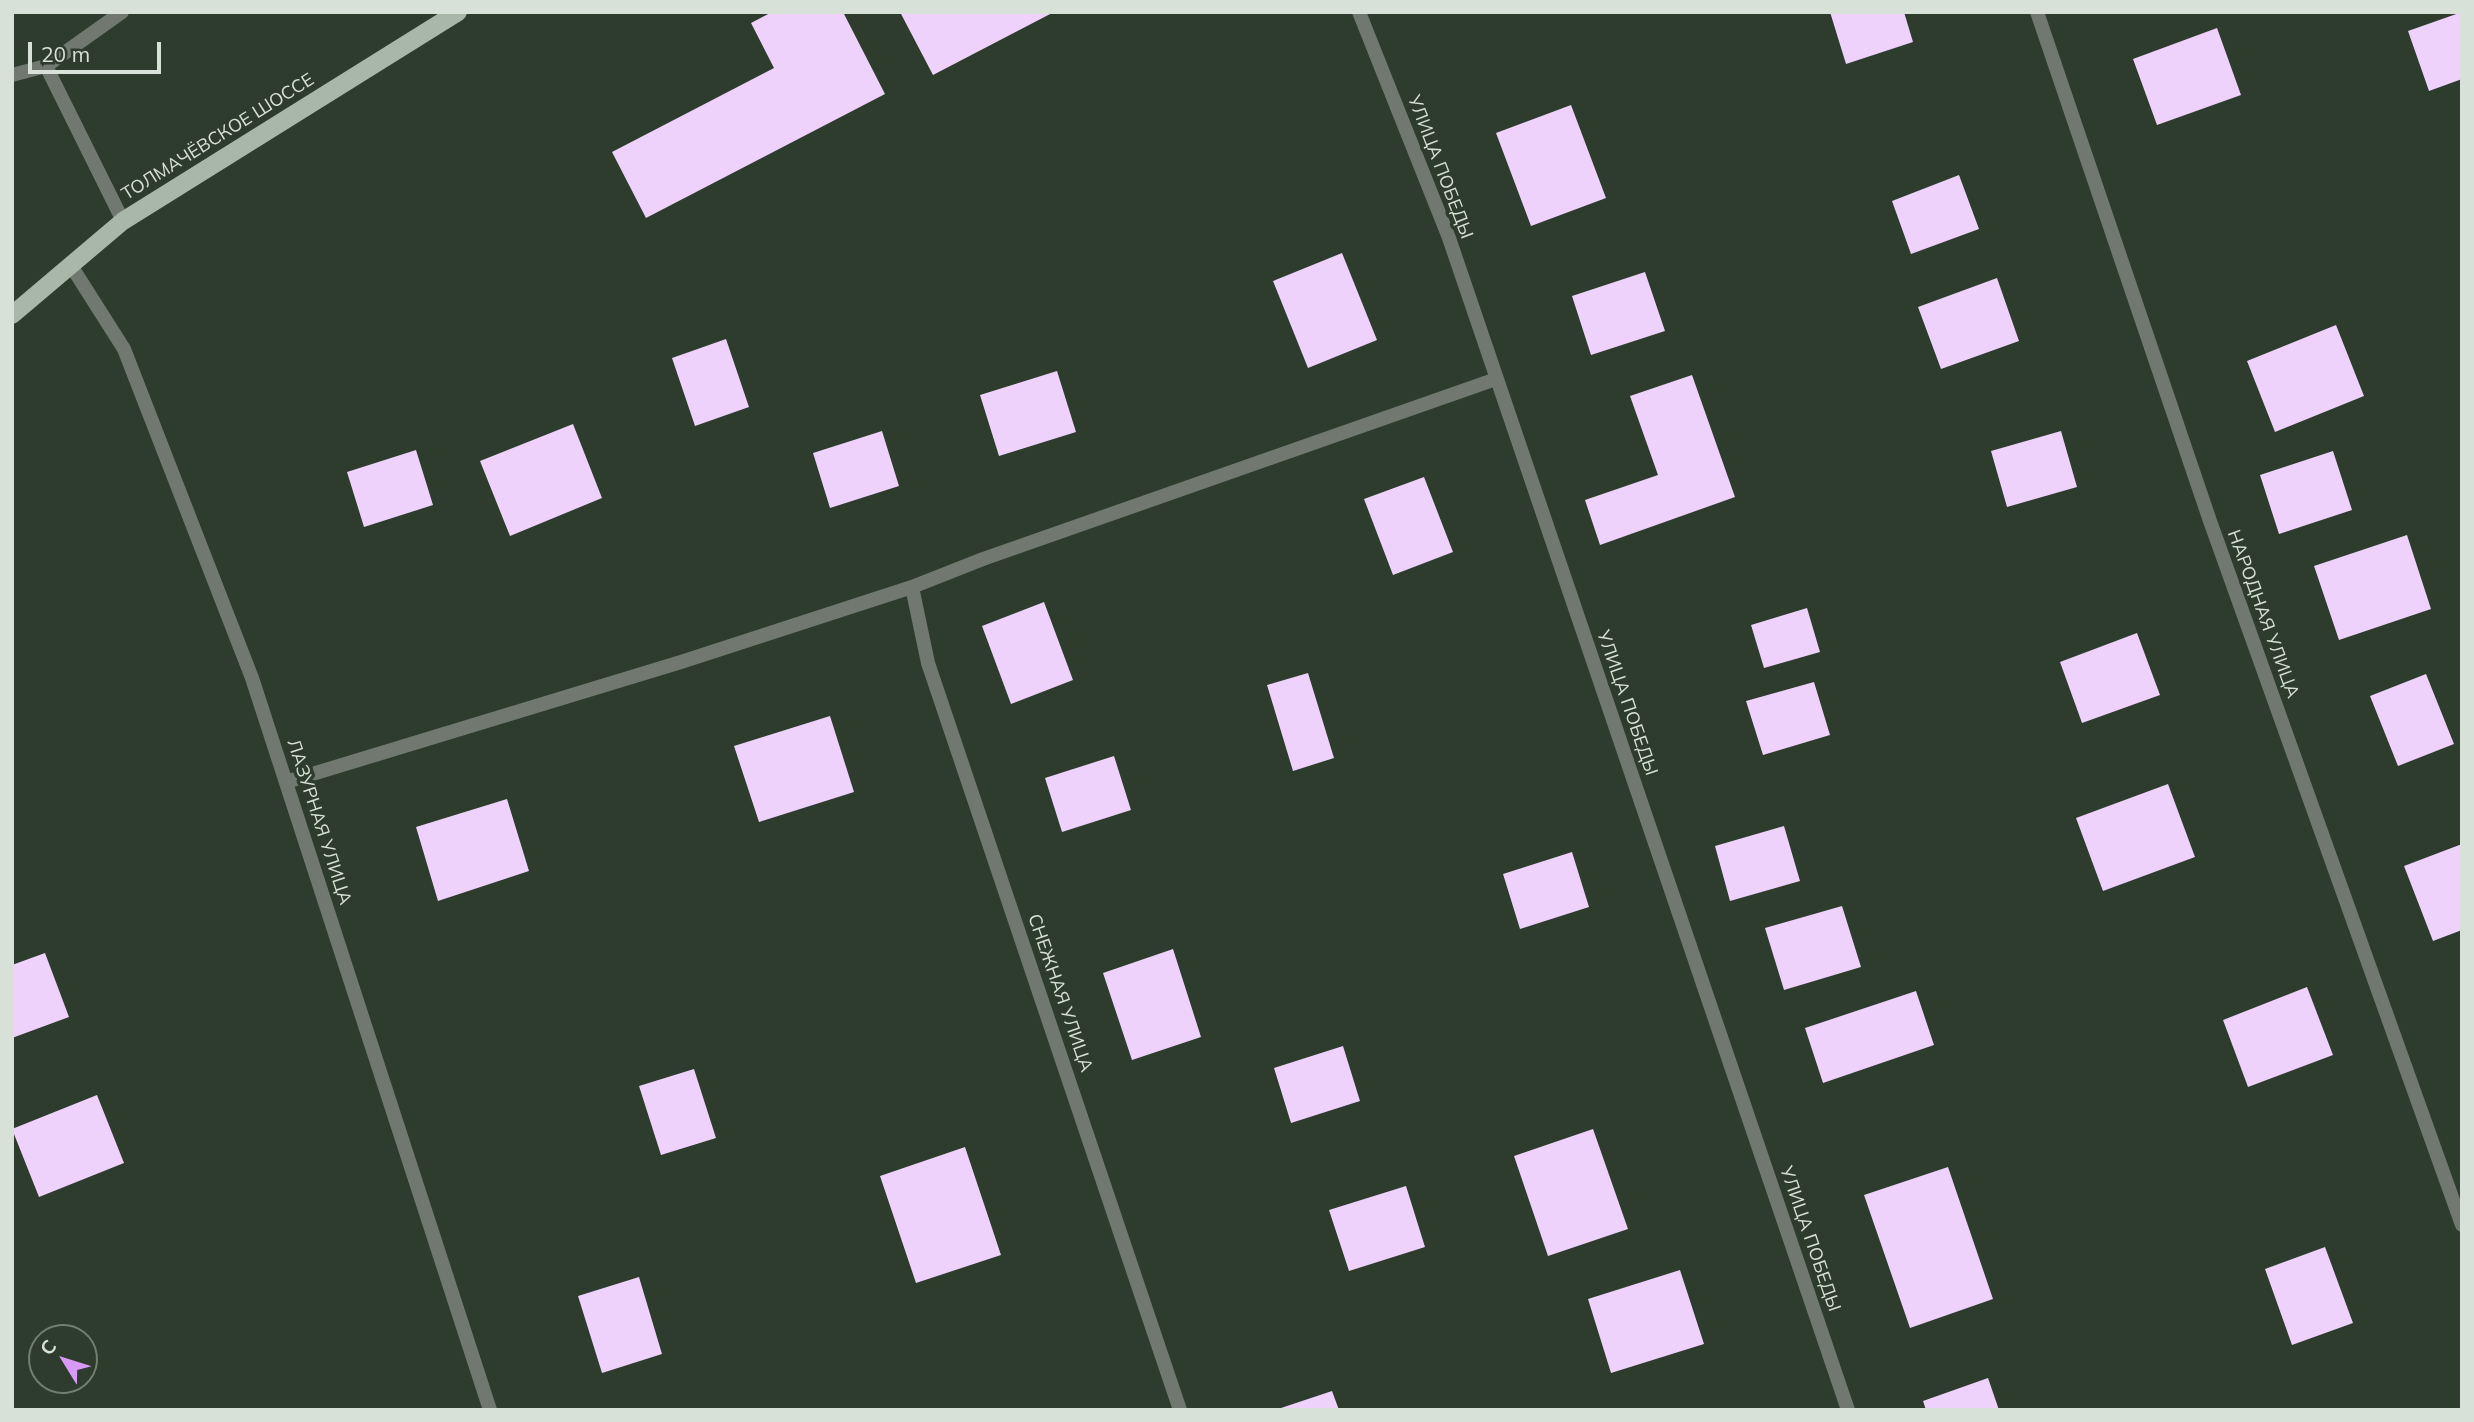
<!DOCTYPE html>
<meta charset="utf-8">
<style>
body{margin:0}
#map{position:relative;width:2474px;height:1422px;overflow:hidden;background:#2d3c2c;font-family:Mulish,sans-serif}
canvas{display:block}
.frame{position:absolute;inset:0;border:14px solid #d8e1d7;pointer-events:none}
.north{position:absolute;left:28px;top:1324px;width:70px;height:70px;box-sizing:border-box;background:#2d3c2c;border:2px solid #717e70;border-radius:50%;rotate:308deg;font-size:19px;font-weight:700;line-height:28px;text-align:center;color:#d8e1d7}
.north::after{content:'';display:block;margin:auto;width:24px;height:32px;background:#d99af7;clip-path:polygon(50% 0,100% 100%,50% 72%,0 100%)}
.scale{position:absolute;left:28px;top:42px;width:133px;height:32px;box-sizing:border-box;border:4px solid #d8e1d7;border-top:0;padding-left:9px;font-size:21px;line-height:24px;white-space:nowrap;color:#d8e1d7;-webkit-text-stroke:5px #2d3c2c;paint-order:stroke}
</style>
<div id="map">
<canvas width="2474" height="1422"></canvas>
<div class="frame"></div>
<div class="north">С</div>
<div class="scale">20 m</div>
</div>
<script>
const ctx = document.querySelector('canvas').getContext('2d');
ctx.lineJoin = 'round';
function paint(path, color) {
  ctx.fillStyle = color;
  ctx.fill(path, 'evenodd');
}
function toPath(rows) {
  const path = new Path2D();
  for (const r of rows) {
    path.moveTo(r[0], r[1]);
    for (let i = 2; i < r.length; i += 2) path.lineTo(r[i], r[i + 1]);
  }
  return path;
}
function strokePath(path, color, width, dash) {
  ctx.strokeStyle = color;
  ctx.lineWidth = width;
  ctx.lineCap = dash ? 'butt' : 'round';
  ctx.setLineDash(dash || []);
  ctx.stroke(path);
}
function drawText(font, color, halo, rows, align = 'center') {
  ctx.font = font + ' Mulish,sans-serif';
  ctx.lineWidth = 7;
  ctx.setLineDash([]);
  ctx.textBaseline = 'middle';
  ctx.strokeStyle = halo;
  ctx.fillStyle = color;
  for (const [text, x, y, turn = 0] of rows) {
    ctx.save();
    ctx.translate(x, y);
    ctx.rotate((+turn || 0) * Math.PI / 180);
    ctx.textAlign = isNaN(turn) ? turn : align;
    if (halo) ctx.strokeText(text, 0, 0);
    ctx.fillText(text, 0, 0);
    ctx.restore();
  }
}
paint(toPath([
 [772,12,843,12,885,94,646,218,612,152,774,68,751,23],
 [900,12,1054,12,933,75],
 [1830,12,1904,12,1913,42,1846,64],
 [2462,12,2462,79,2429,91,2408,31],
 [2217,28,2241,95,2157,125,2133,59],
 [1571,105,1606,198,1531,226,1496,133],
 [1959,175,1979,229,1911,254,1892,201],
 [1342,253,1377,340,1308,368,1273,281],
 [1645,272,1665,331,1591,355,1572,296],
 [1997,278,2019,341,1941,369,1918,307],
 [2336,325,2364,396,2275,432,2247,361],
 [726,339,749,407,695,426,672,358],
 [1057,371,1076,432,999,456,980,395],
 [1692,375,1735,497,1600,545,1585,500,1658,475,1630,396],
 [573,424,602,498,510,536,480,461],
 [882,431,899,486,830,508,813,453],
 [2061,431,2077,487,2007,507,1991,451],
 [416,450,433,505,364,527,347,472],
 [2333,451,2352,510,2279,534,2260,475],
 [1424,477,1453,552,1393,575,1364,499],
 [2407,535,2431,609,2339,640,2314,566],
 [1044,602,1073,680,1011,704,982,626],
 [1807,608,1820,652,1764,668,1751,625],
 [2137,633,2160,695,2082,723,2060,662],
 [1308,673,1334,758,1293,771,1267,685],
 [2426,674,2454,744,2398,766,2370,696],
 [1814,682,1830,735,1763,755,1746,701],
 [830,716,854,792,759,822,734,746],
 [1114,756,1131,810,1062,832,1045,778],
 [2168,784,2195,857,2103,891,2076,818],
 [507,799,529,871,438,901,416,827],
 [1784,826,1800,881,1730,901,1715,846],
 [2462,844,2462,930,2433,941,2404,866],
 [1572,852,1589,907,1520,929,1503,874],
 [1842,906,1861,967,1784,990,1765,928],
 [1173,949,1201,1037,1132,1060,1103,973],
 [45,953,69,1017,12,1038,12,965],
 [2307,987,2333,1055,2248,1087,2223,1020],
 [1916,991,1934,1045,1823,1083,1805,1028],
 [1343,1046,1360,1101,1291,1123,1274,1068],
 [694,1069,716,1138,661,1155,639,1086],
 [97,1095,124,1163,39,1197,12,1129],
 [1593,1129,1628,1229,1548,1256,1514,1156],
 [965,1147,1001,1255,916,1283,880,1176],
 [1948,1167,1993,1299,1910,1328,1864,1195],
 [1406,1186,1425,1247,1349,1271,1329,1210],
 [2325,1247,2353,1323,2292,1345,2265,1269],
 [1680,1270,1704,1344,1611,1373,1588,1299],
 [639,1277,662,1354,602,1373,578,1296],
 [1988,1378,1999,1410,1926,1410,1923,1401],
 [1332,1391,1339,1410,1279,1410,1278,1409]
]), '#eed2fc');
strokePath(toPath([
 [1359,12,1449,238,1848,1410],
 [2037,12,2210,521,2462,1225],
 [46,66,122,12],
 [12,75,46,66,123,221],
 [70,264,124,349,252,678,490,1410],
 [912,587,928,663,1180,1410],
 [286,782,681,662,912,587,983,559,1496,379]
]), '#707870', 14);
strokePath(toPath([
 [12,315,123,221,458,12]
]), '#a8b7a7', 18);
drawText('18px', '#d8e1d7', '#2d3c2c', [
 ["ТОЛМАЧЁВСКОЕ ШОССЕ",218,137,-32],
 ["УЛИЦА ПОБЕДЫ",1440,167,69],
 ["НАРОДНАЯ УЛИЦА",2263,614,70],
 ["УЛИЦА ПОБЕДЫ",1627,703,71],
 ["ЛАЗУРНАЯ УЛИЦА",319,822,72],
 ["СНЕЖНАЯ УЛИЦА",1060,993,71],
 ["УЛИЦА ПОБЕДЫ",1810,1239,71]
]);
</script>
